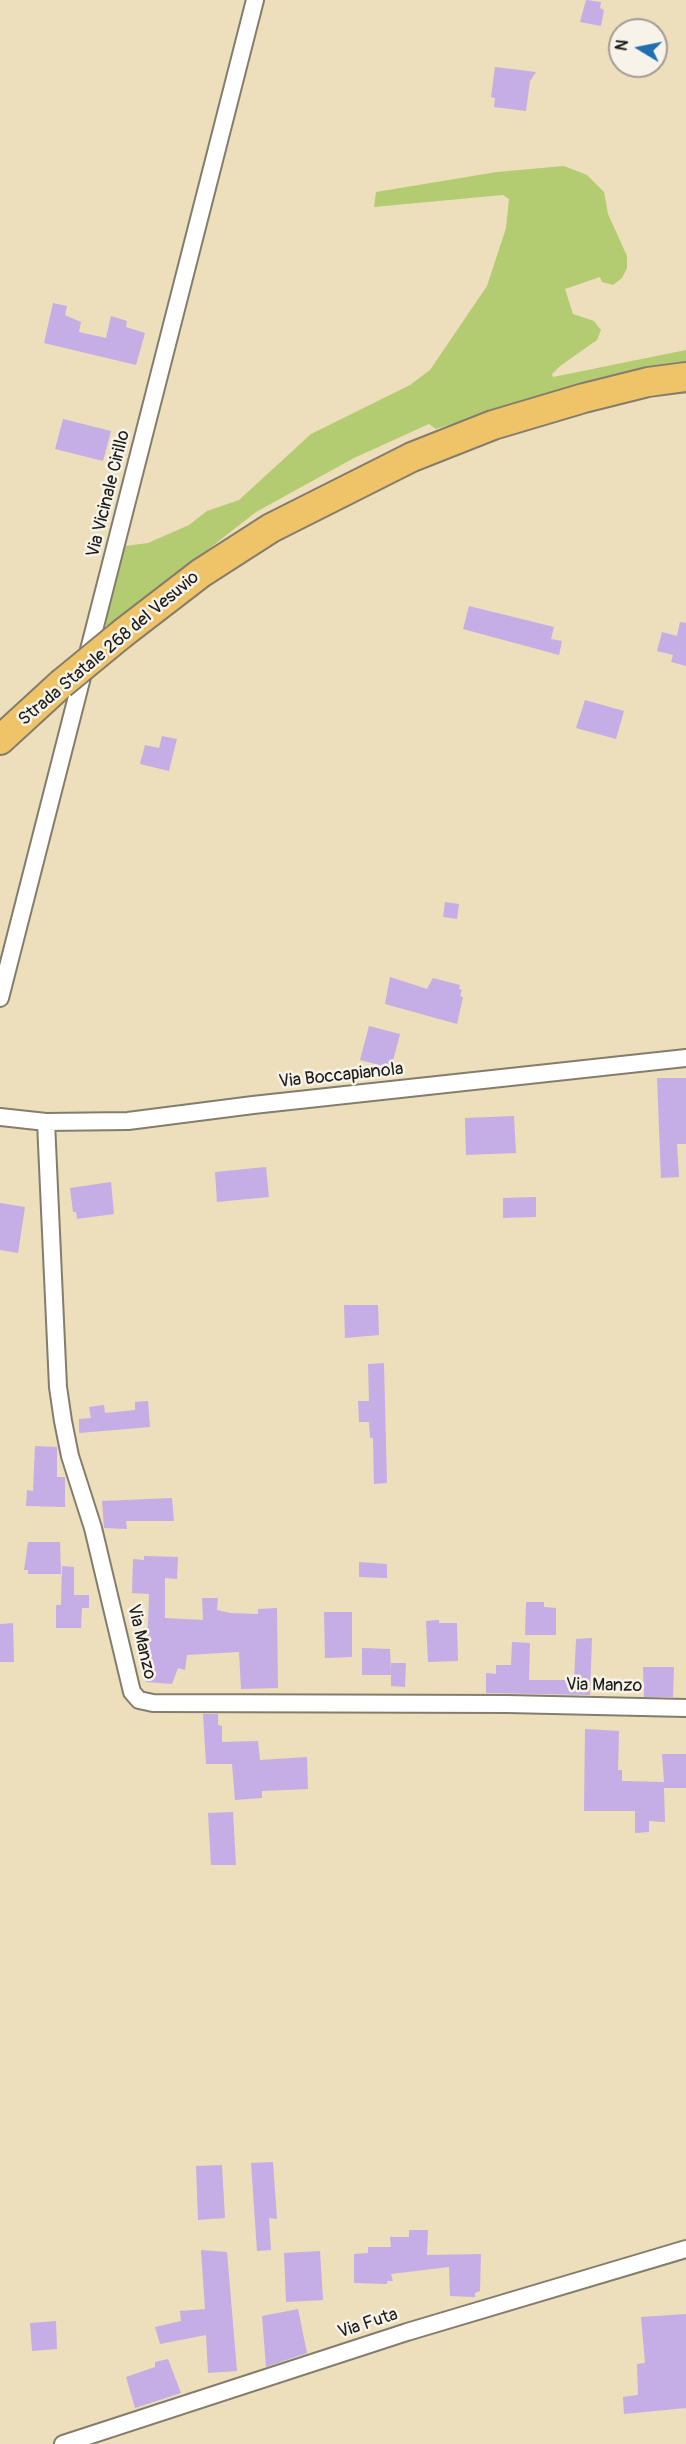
<!DOCTYPE html>
<style>
body{margin:0}
#map{position:relative;width:686px;height:2444px;overflow:hidden;background:#eddebc;font-family:Pangolin,sans-serif}
canvas{display:block}
.north{position:absolute;left:608px;top:18px;width:60px;height:60px;box-sizing:border-box;background:#f7f3e8;border:2px solid #9f9d96;border-radius:50%;rotate:280deg;font-size:16px;font-weight:700;line-height:24px;text-align:center;color:#1c1c1c}
.north::after{content:'';display:block;margin:auto;width:21px;height:27px;background:#1f6fb2;clip-path:polygon(50% 0,100% 100%,50% 72%,0 100%)}
</style>
<div id="map">
<canvas width="686" height="2444"></canvas>
<div class="north">N</div>
</div>
<script>
const ctx = document.querySelector('canvas').getContext('2d');
ctx.lineJoin = 'round';
function paint(path, color) {
  ctx.fillStyle = color;
  ctx.fill(path, 'evenodd');
}
function toPath(rows) {
  const path = new Path2D();
  for (const r of rows) {
    path.moveTo(r[0], r[1]);
    for (let i = 2; i < r.length; i += 2) path.lineTo(r[i], r[i + 1]);
  }
  return path;
}
function strokePath(path, color, width, dash) {
  ctx.strokeStyle = color;
  ctx.lineWidth = width;
  ctx.lineCap = dash ? 'butt' : 'round';
  ctx.setLineDash(dash || []);
  ctx.stroke(path);
}
function drawText(font, color, halo, rows, align = 'center') {
  ctx.font = font + ' Pangolin,sans-serif';
  ctx.lineWidth = 5;
  ctx.setLineDash([]);
  ctx.textBaseline = 'middle';
  ctx.strokeStyle = halo;
  ctx.fillStyle = color;
  for (const [text, x, y, turn = 0] of rows) {
    ctx.save();
    ctx.translate(x, y);
    ctx.rotate((+turn || 0) * Math.PI / 180);
    ctx.textAlign = isNaN(turn) ? turn : align;
    if (halo) ctx.strokeText(text, 0, 0);
    ctx.fillText(text, 0, 0);
    ctx.restore();
  }
}
paint(toPath([
 [564,166,587,175,604,192,608,214,627,256,627,268,622,278,613,285,602,282,600,277,565,289,573,314,594,321,601,330,597,340,560,366,552,374,553,377,686,350,686,363,643,370,564,389,436,429,429,424,354,458,256,512,109,627,105,624,125,546,148,543,189,525,207,511,239,500,311,434,410,385,430,370,487,286,506,228,509,199,503,195,374,207,376,192,497,172]
]), '#b4cc71');
paint(toPath([
 [586,0,601,2,600,8,604,10,601,26,580,22],
 [495,67,536,72,530,81,526,111,494,107,495,98,491,97],
 [53,303,67,306,65,315,81,322,79,332,106,338,111,316,127,321,126,327,145,333,136,365,44,343],
 [63,419,111,431,103,461,55,449],
 [469,606,554,627,551,639,562,641,559,655,463,629],
 [680,622,686,623,686,666,671,662,673,655,657,651,662,632,677,636],
 [585,700,624,711,616,739,576,728],
 [162,736,177,739,169,771,140,764,145,745,159,748],
 [445,902,459,904,457,919,443,917],
 [390,977,427,989,433,978,460,985,459,989,462,990,460,996,463,997,457,1024,385,1004],
 [369,1026,400,1034,391,1068,360,1060],
 [657,1078,686,1078,686,1144,677,1144,679,1177,661,1178],
 [514,1116,516,1153,466,1155,465,1118],
 [266,1167,269,1197,217,1202,215,1172],
 [111,1182,114,1214,77,1219,76,1212,73,1212,70,1188],
 [536,1197,536,1217,503,1218,503,1198],
 [0,1203,25,1207,18,1253,0,1250],
 [344,1305,378,1305,379,1335,345,1338],
 [384,1363,387,1483,374,1484,373,1438,370,1438,369,1422,359,1422,358,1401,369,1401,368,1364],
 [148,1401,150,1427,79,1433,79,1419,91,1418,89,1407,104,1405,105,1413,135,1410,135,1402],
 [35,1446,57,1447,57,1477,65,1477,65,1507,26,1506,27,1490,33,1491],
 [172,1498,174,1521,126,1521,127,1529,104,1528,102,1501],
 [28,1542,60,1542,61,1574,28,1574,28,1570,24,1570],
 [144,1556,178,1557,177,1579,165,1578,165,1618,203,1620,202,1598,218,1598,217,1610,230,1613,258,1614,258,1609,277,1608,278,1688,241,1689,239,1652,187,1655,185,1670,178,1668,172,1684,146,1682,149,1594,132,1593,133,1559,144,1560],
 [359,1562,387,1564,387,1578,359,1577],
 [62,1566,74,1567,74,1595,89,1595,89,1608,82,1608,81,1628,56,1628,56,1605,61,1605],
 [526,1602,544,1602,544,1607,556,1608,556,1635,525,1635],
 [324,1612,352,1612,352,1657,325,1658],
 [439,1620,439,1623,457,1623,458,1661,428,1662,426,1621],
 [13,1623,14,1662,0,1662,0,1624],
 [592,1638,590,1695,486,1693,486,1673,496,1674,496,1665,511,1665,512,1642,530,1643,529,1680,574,1680,576,1639],
 [362,1648,390,1649,391,1675,362,1675],
 [391,1663,406,1663,405,1687,391,1686],
 [643,1667,674,1667,673,1697,644,1697],
 [203,1714,218,1714,218,1725,222,1726,222,1742,258,1741,260,1760,307,1757,308,1789,262,1791,262,1798,235,1800,232,1764,206,1764],
 [585,1729,619,1731,618,1770,622,1770,622,1781,664,1782,662,1754,686,1754,686,1788,664,1788,665,1822,649,1821,649,1832,635,1833,635,1811,584,1811],
 [233,1812,236,1865,211,1865,208,1813],
 [273,2162,277,2219,269,2218,271,2250,257,2251,251,2163],
 [222,2165,225,2218,198,2220,196,2166],
 [409,2230,428,2230,427,2255,481,2254,480,2291,475,2293,475,2297,450,2296,449,2267,391,2274,393,2281,387,2281,387,2284,354,2283,354,2254,368,2253,368,2247,391,2247,390,2237,409,2237],
 [201,2250,227,2252,237,2371,208,2373,206,2335,160,2344,155,2327,181,2321,180,2311,205,2309],
 [320,2251,323,2300,286,2302,284,2253],
 [298,2309,307,2353,266,2367,262,2316],
 [686,2314,686,2408,624,2414,623,2397,638,2395,637,2364,645,2363,641,2317],
 [56,2321,57,2349,32,2351,30,2323],
 [168,2359,181,2393,135,2408,126,2377,155,2367,155,2362]
]), '#c5ade5');
const street = toPath([
 [0,998,255,0],
 [0,1117,46,1122,128,1121,253,1105,686,1058],
 [46,1122,58,1387,63,1421,70,1456,93,1528,132,1692,139,1700,153,1703,507,1704,686,1708],
 [63,2444,407,2332,686,2249]
]);
const highway = toPath([
 [123,633,201,573,271,528,412,457,493,425,584,398,648,382,686,377],
 [0,740,61,684]
]);
strokePath(street, '#847d6c', 20);
strokePath(highway, '#847d6c', 32);
strokePath(street, '#fff', 16);
strokePath(highway, '#efc469', 28);
const highwayBridge = toPath([
 [61,684,123,633]
]);
strokePath(highwayBridge, '#847d6c', 32, []);
strokePath(highwayBridge, '#efc469', 28);
drawText('18px', '#1c1c1c', '#f7f3e8', [
 ["Via Vicinale Cirillo",109,494,-76],
 ["Strada Statale 268 del Vesuvio",109,649,-40],
 ["Via Boccapianola",341,1076,-6],
 ["Via Manzo",141,1642,77],
 ["Via Manzo",604,1686,1],
 ["Via Futa",368,2324,-18]
]);
</script>
